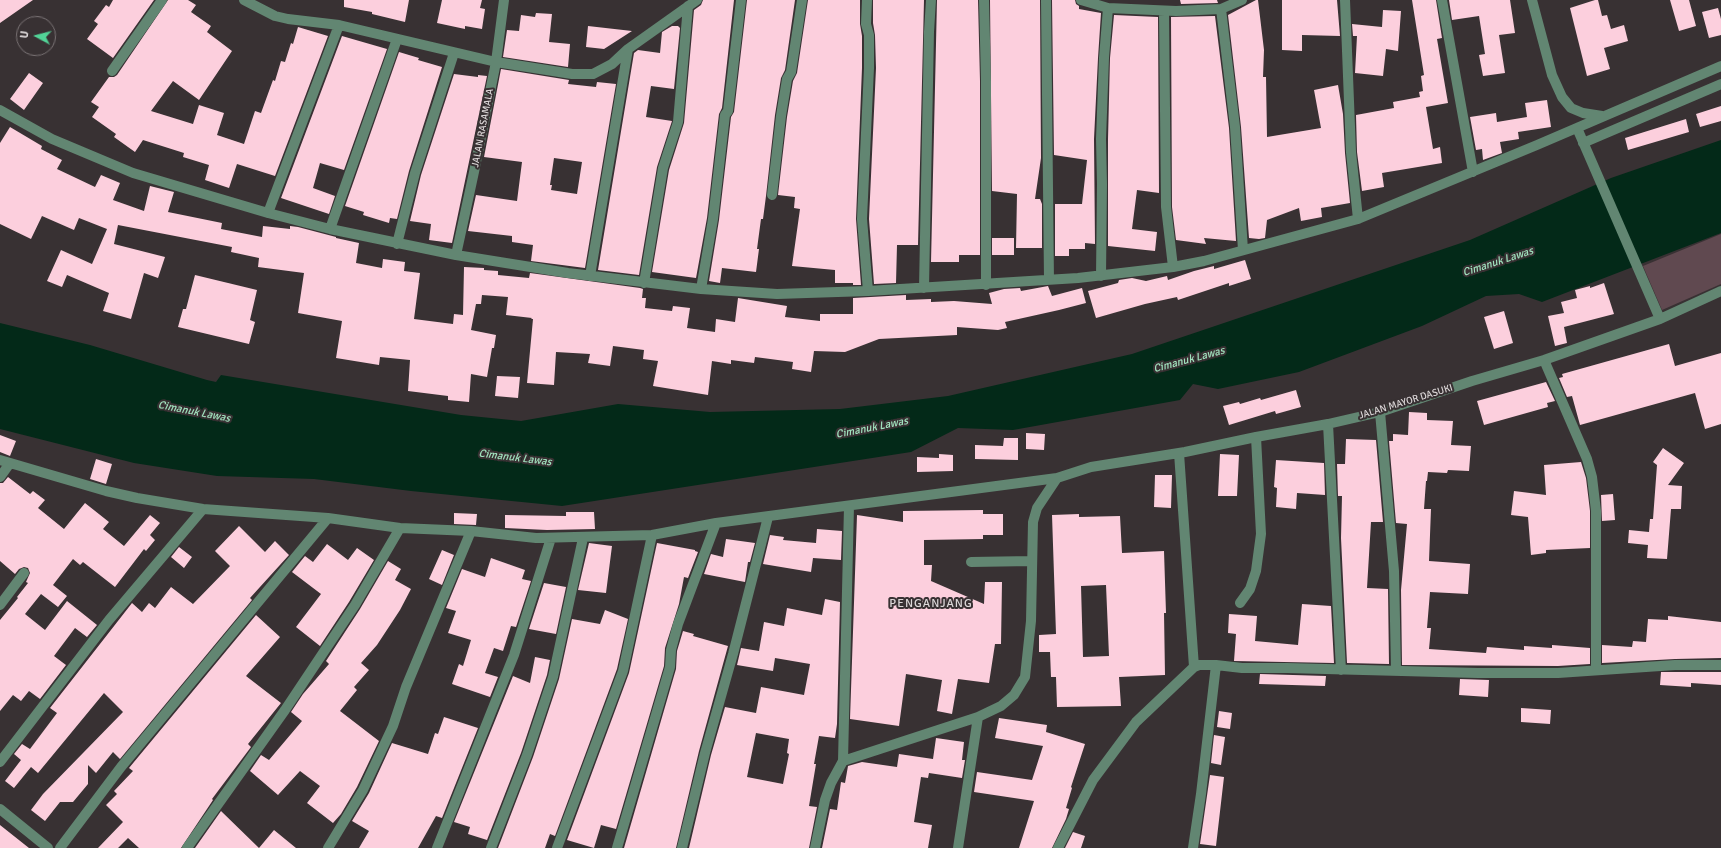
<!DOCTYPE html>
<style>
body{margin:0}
#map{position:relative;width:1721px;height:848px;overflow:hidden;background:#383133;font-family:Signika,sans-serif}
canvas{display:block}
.north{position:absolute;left:16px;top:16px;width:40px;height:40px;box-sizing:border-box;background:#383133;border:1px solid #7a7375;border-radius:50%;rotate:277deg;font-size:11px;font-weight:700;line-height:16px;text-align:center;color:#dcd7d8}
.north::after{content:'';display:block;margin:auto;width:14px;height:18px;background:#52d397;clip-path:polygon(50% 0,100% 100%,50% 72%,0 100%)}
</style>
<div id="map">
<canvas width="1721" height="848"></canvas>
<div class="north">U</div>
</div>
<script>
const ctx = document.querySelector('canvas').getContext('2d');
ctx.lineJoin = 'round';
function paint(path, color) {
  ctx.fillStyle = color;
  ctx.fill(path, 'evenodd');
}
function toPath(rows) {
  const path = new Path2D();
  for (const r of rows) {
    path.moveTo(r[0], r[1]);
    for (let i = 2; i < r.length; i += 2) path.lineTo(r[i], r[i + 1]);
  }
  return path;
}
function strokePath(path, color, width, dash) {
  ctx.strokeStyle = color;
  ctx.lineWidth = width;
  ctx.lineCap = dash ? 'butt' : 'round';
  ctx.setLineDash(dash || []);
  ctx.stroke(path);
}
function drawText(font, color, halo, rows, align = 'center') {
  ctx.font = font + ' Signika,sans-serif';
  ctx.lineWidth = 4;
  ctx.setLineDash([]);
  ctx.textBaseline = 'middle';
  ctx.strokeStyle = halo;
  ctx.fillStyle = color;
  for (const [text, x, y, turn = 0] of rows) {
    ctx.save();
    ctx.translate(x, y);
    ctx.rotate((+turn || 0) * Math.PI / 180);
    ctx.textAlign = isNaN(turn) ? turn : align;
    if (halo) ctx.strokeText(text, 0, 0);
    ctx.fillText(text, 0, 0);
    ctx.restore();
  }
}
paint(toPath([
 [1721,234,1721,284,1662,310,1643,266]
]), '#604950');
paint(toPath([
 [1721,140,1721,233,1542,302,1519,294,1486,296,1422,326,1299,372,1218,389,1193,384,1180,400,1013,430,958,428,911,452,562,506,411,491,314,479,217,476,134,463,0,429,0,323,90,345,207,380,216,382,221,375,461,415,521,421,618,404,710,412,840,409,948,396,1132,354,1470,240,1611,178]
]), '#032918');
paint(toPath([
 [0,0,33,0,0,23],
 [113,0,154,0,113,58,87,39,98,24,94,21,106,5,109,7],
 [168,0,188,0,196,5,191,12,211,26,207,32,232,51,199,100,173,81,151,111,193,124,199,105,224,113,217,135,244,144,255,111,261,113,273,80,275,81,281,61,285,62,291,43,293,44,298,27,328,36,275,176,237,164,229,188,205,180,209,165,183,157,184,153,143,140,135,152,114,137,116,134,92,117,99,107,91,102,109,77,114,77,117,75],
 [344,0,409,0,405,22,372,14,372,12,344,7],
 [442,0,482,0,480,8,485,9,482,29,465,26,465,29,437,23],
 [703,0,734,0,722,108,719,114,707,218,696,278,652,272,669,170,684,123,694,10,701,5],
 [747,0,795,0,785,70,781,78,775,115,766,196,763,219,761,219,757,249,759,249,756,272,722,268,720,283,709,281,719,220,731,117,734,112],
 [808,0,860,0,860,24,862,36,862,68,856,219,861,285,853,285,853,283,835,283,835,270,792,266,800,209,794,208,795,197,778,195,787,117,793,81,797,73],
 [873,0,924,0,918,245,897,245,896,283,874,284,869,219,876,68,875,35,873,23],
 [937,0,978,0,980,81,980,255,959,255,959,262,931,262],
 [990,0,1040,0,1041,158,1035,199,1040,199,1042,204,1042,248,1016,248,1017,194,992,191],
 [1052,0,1075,0,1076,4,1079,6,1079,9,1101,13,1098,58,1094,139,1095,244,1085,243,1085,249,1069,249,1069,256,1055,256,1055,204,1082,204,1087,160,1054,155],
 [1180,0,1217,0,1218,3,1181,4],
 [1256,0,1258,0,1264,50,1263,77,1266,77,1267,137,1321,128,1314,90,1338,85,1343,114,1345,153,1350,203,1321,208,1322,217,1301,221,1299,208,1267,220,1265,238,1259,239,1249,238,1241,127,1228,15],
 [1282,0,1337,0,1340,36,1302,35,1302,51,1282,50],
 [1412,0,1436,0,1442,38,1437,39,1448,103,1426,107,1433,149,1440,147,1442,163,1382,173,1384,187,1362,191,1357,152,1356,115,1394,108,1393,102,1420,97,1419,92,1423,91,1421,76,1424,75],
 [1449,0,1510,0,1515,33,1499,35,1505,73,1483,76,1479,55,1485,54,1479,16,1452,20],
 [1595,0,1598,0,1602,16,1607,15,1611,29,1624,25,1628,41,1604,48,1610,69,1587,76,1570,8],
 [1670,0,1689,0,1696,26,1679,31],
 [1718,8,1721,19,1721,35,1709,38,1702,12],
 [1383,10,1401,11,1398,51,1386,49,1383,76,1355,73,1357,36,1353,36,1352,24,1382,27],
 [536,13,552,14,549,42,570,44,568,67,503,57,507,30,519,31,521,15,535,17],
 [1114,15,1158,17,1159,193,1137,190,1132,229,1157,232,1155,251,1108,246,1108,139,1110,58],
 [1215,16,1229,128,1236,241,1204,238,1206,244,1176,240,1172,207,1171,17],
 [588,26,632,31,604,49,586,47],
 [672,26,678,26,680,28,674,89,651,86,646,117,672,121,657,167,639,275,598,270,634,53,638,50,660,53,662,32],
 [342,36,387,49,344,170,320,163,313,188,335,196,329,214,281,198],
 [399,52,419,58,418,60,442,67,409,171,397,219,390,218,389,223,363,215,364,212,345,206],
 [501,69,569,80,568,84,596,87,597,82,616,84,585,268,531,261,533,245,512,242,512,236,468,231,476,195,517,201,522,162,484,157],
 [554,158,582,162,577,194,551,190,552,185,550,185],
 [29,73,43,83,24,110,10,99],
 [454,74,478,77,478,75,487,76,452,243,429,240,431,224,410,221,421,175],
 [1547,100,1551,127,1518,132,1519,139,1500,142,1502,153,1483,160,1482,149,1476,150,1470,117,1496,113,1497,122,1527,117,1525,103],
 [1721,106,1721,121,1700,127,1696,114],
 [1686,119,1689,132,1628,150,1625,138],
 [10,127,42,146,41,149,62,160,57,169,95,187,101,175,120,183,113,200,144,211,150,186,174,192,168,212,222,223,221,229,262,237,263,226,290,229,290,226,298,227,336,237,336,238,359,243,356,263,382,268,383,259,405,262,404,271,420,273,414,319,453,324,454,314,463,315,464,267,484,268,484,270,498,271,498,275,529,278,530,273,640,288,643,289,642,298,646,298,645,308,672,311,673,306,690,308,687,328,715,332,716,319,735,322,738,298,787,306,785,317,820,321,820,314,853,314,853,298,906,295,906,300,931,299,931,302,954,301,992,304,989,293,1004,289,1020,288,1021,291,1048,286,1052,296,1082,288,1086,303,1059,310,1005,322,1007,328,998,330,957,327,957,335,879,339,845,352,814,351,811,372,792,369,793,362,755,357,754,363,731,360,731,364,712,361,708,395,653,386,658,361,643,359,644,350,613,346,610,366,588,363,590,354,556,352,554,385,527,383,533,319,531,319,532,318,506,315,508,297,482,295,481,304,476,304,471,330,496,335,494,348,492,348,487,377,471,374,469,402,448,400,448,396,408,391,410,360,380,357,379,365,336,358,342,321,298,313,304,273,258,267,259,258,231,252,232,247,118,225,114,244,165,257,158,278,144,273,131,319,103,311,109,293,67,275,62,287,47,281,61,250,92,264,107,229,79,218,74,230,42,216,31,239,0,224,0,143],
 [992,238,1014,238,1014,255,992,255],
 [1245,260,1251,279,1229,286,1229,283,1178,300,1177,297,1145,304,1096,318,1088,291,1118,283,1119,280,1132,278,1146,281,1167,276,1168,280,1194,271,1214,266,1214,269],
 [195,275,257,290,250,320,255,322,249,344,178,327,183,309,186,309],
 [1604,283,1614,314,1564,327,1567,343,1555,346,1548,316,1564,313,1561,302,1577,298,1575,290,1590,286,1590,288],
 [1504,311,1513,343,1494,349,1484,317],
 [1669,344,1675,366,1721,353,1721,424,1705,429,1695,393,1580,425,1572,396,1567,397,1559,378,1563,377,1562,374],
 [497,376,520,377,518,398,495,396],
 [1546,382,1555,401,1547,403,1548,407,1484,425,1477,401],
 [1296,390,1301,407,1276,414,1275,411,1229,425,1223,406,1239,402,1240,404,1260,398,1261,400],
 [1409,412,1427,413,1427,420,1453,421,1451,445,1471,446,1469,471,1448,470,1447,473,1428,472,1427,481,1426,481,1424,509,1431,509,1429,561,1470,564,1468,594,1430,592,1427,628,1431,628,1429,649,1486,653,1487,647,1524,650,1524,646,1552,648,1552,645,1590,648,1590,664,1558,666,1402,665,1401,590,1407,524,1396,523,1389,441,1393,441,1393,434,1408,435],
 [1026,433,1045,434,1044,450,1026,449],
 [0,435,16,441,10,456,0,452],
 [1004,438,1018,438,1018,460,975,459,975,445,1003,446],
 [1346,439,1376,440,1383,522,1371,522,1367,588,1388,589,1389,664,1347,663,1341,538,1342,496,1338,496,1337,464,1345,464],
 [1663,448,1684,463,1668,485,1682,486,1681,509,1671,509,1667,559,1647,558,1648,545,1628,543,1629,530,1649,532,1650,519,1653,519,1657,465,1653,462],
 [939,454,953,455,953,471,917,472,917,457,939,458],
 [1220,454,1239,455,1237,496,1218,496],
 [96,459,112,464,106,484,90,479],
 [1276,460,1324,463,1325,495,1297,493,1296,509,1276,507,1277,488,1274,487],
 [1581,462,1586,478,1590,511,1590,548,1546,550,1546,553,1531,555,1528,517,1511,515,1514,491,1546,495,1544,465],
 [1155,475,1172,475,1171,508,1154,507],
 [8,477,30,494,33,491,45,500,38,508,64,529,85,503,109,522,103,529,124,546,150,515,160,523,150,535,155,540,146,551,144,549,115,587,83,562,80,565,73,559,53,585,67,596,58,607,41,594,25,614,45,630,67,601,97,625,87,637,75,628,54,656,66,665,40,699,29,691,21,701,13,695,0,711,0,620,18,598,17,597,28,583,26,582,30,573,28,568,24,567,19,569,15,574,0,561,0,483,3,483],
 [1613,494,1615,520,1602,521,1601,495],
 [983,510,983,514,1003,514,1003,535,983,535,983,539,924,540,924,565,932,565,931,581,984,604,985,582,1002,582,1001,644,995,644,989,683,958,679,952,714,937,711,942,680,906,674,899,726,850,719,857,515,903,522,903,511],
 [566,512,594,512,595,529,547,530,505,528,505,515,566,516],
 [454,513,477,514,476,525,454,524],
 [1079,514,1079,517,1120,516,1122,553,1164,551,1166,613,1164,613,1165,675,1119,677,1121,706,1057,707,1056,677,1051,677,1050,652,1039,652,1039,635,1056,634,1052,515],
 [1106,585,1109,656,1083,657,1081,586],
 [239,526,265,552,275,541,289,555,250,598,252,600,120,759,113,752,96,773,88,765,88,784,73,802,60,802,45,821,31,810,43,794,123,712,104,693,38,773,31,767,14,788,5,781,21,760,14,754,22,744,30,749,57,713,50,708,132,603,142,612,149,603,155,608,171,587,193,604,230,566,215,551],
 [817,529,842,531,841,560,813,558,811,572,763,564,770,535,784,537,783,540,816,543],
 [726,539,755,543,750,562,748,562,745,582,704,574,711,554,723,557],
 [589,543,612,546,606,593,578,590],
 [657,543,695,550,695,551,698,552,688,578,684,577,679,604,665,648,664,666,616,829,601,825,594,848,567,840,629,673],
 [327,544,348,560,357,548,374,560,349,602,320,646,296,627,321,594,292,572,305,556,313,562],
 [179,547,192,557,184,568,171,557],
 [442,550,454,555,442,585,429,579],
 [491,558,525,570,522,579,531,581,516,627,511,626,503,651,494,648,485,673,498,677,490,697,452,684,459,664,463,666,471,640,448,633,456,611,446,608,462,569,485,577],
 [388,561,401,569,395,580,411,589,400,610,377,645,361,663,369,670,354,687,357,690,340,711,379,741,357,787,341,814,333,823,307,803,320,786,300,771,278,795,250,771,261,755,269,760,302,721,291,712,303,694,329,664,326,661,360,609],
 [544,583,566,587,556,634,529,629],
 [825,599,840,602,837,724,835,738,819,736,814,764,816,764,809,806,817,807,809,848,689,848,711,755,725,707,756,713,761,687,804,695,810,664,775,658,773,671,737,665,741,648,759,651,764,622,784,626,787,608,822,615],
 [756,733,789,739,787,753,789,754,783,784,747,777],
 [1302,604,1331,606,1334,663,1234,661,1236,634,1228,633,1229,614,1257,616,1255,641,1298,645],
 [605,610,628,619,617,669,555,836,550,834,545,848,498,848,533,757,559,679,572,619,600,624],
 [256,615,280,637,246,676,281,703,248,744,251,747,212,799,213,800,181,848,139,848,128,838,118,848,98,848,123,822,106,805,117,794,114,791,133,771,129,768],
 [1668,616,1721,622,1721,658,1675,659,1602,663,1602,645,1632,647,1633,641,1646,642,1648,619,1668,620],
 [683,631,694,634,693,636,728,646,699,751,676,848,624,848,676,669,677,651],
 [535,657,550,660,547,675,521,753,487,840,468,834,470,827,454,822,513,676,530,683],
 [1661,672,1721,672,1721,685,1691,683,1691,687,1660,685],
 [1260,674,1326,676,1325,686,1259,684],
 [1460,679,1489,680,1488,697,1459,695],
 [1521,708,1551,710,1550,724,1521,722],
 [1219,711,1232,713,1230,729,1217,727],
 [444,717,478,728,442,818,436,816,418,848,359,848,369,831,352,821,369,793,392,743,428,754,435,733,438,734],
 [999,718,1047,725,1046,732,1085,744,1071,787,1072,788,1066,808,1069,809,1066,819,1052,848,1019,848,1034,801,974,792,977,772,1032,780,1043,746,995,738],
 [1214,735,1225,737,1221,765,1211,763],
 [936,738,964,742,962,760,965,760,962,778,929,773,928,778,921,777,914,822,932,825,928,848,822,848,830,809,837,810,841,782,845,783,848,766,862,762,897,767,899,754,933,759],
 [1210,775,1224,777,1216,846,1200,844],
 [221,811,259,848,274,830,296,848,195,848],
 [0,825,29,848,0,848],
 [1073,832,1085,836,1081,848,1065,848]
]), '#fccfdd');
strokePath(toPath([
 [244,0,275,16,288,19,339,25,496,62,572,74,593,74,612,64,628,49,697,0],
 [867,0,866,24,869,35,869,68,862,219,868,291],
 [984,0,986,81,986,285],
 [1046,0,1049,280],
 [1081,0,1108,8,1176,11,1221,9,1242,0],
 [1345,0,1351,152,1358,219],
 [1442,0,1473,172],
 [1532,0,1552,75,1562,97,1571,108,1583,113,1602,116],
 [1221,9,1235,127,1243,250],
 [1164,11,1166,207,1173,267],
 [112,71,162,0],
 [0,110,52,139,133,173,268,213,330,229,456,255,568,273,701,289,777,294,868,291,1078,278,1173,267,1204,261,1358,219,1537,145,1721,66],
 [1577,128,1660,319],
 [1583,143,1721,84],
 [772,195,781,116,787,79,791,72,802,0],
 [268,213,339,25],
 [330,229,397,39],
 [397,244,415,173,454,53],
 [456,255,474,172,496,62,504,0],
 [590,276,628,49],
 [1101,276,1102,184,1101,139,1104,58,1108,8],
 [644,283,663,168,678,122,688,6],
 [924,288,929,32,931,0],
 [701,289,713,219,725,115,728,111,741,0],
 [1544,360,1587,459,1592,477,1596,511,1596,670],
 [1380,412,1394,571,1396,670],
 [1328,424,1341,670],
 [1179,453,1194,667],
 [0,460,106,491,137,498,203,509,328,518,400,528,471,531,536,538,652,535,716,523,1057,478,1091,467,1185,452,1256,437,1328,424,1380,412,1472,381,1544,360,1660,319,1721,291],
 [0,477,10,463],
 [971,562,1032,561],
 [1240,603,1250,589,1256,571,1261,534,1256,437],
 [0,605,24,573],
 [843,761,849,506],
 [0,762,109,620,203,509],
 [0,809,48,848],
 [60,848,121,767,328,518],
 [187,848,285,710,355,605,400,528],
 [328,848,363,790,393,726,406,687,471,531],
 [437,848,514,655,551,538],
 [491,848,527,755,553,677,583,538],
 [557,848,623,671,652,535],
 [617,848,670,667,671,650,678,624,716,523],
 [682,848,705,753,733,654,768,517],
 [815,848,825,800,831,783,843,761,978,717,1001,706,1014,695,1025,677,1031,621,1033,522,1037,508,1057,478],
 [958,848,978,717],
 [1058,848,1093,780,1136,722,1194,667,1199,665,1216,665],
 [1193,848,1201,794,1216,665,1242,668,1287,668,1478,673,1558,673,1675,665,1721,665]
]), '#628672', 10);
drawText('10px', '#dcd7d8', '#383133', [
 ["JALAN RASAMALA",483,128,-79],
 ["JALAN MAYOR DASUKI",1406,402,-17]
]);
drawText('italic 11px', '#a1e2be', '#383133', [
 ["Cimanuk Lawas",1498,262,-18],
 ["Cimanuk Lawas",1189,360,-15],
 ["Cimanuk Lawas",194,412,11],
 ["Cimanuk Lawas",872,428,-11],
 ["Cimanuk Lawas",515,458,7]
]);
ctx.letterSpacing = '1px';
drawText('12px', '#dcd7d8', '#383133', [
 ["PENGANJANG",931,604]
]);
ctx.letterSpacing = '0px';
</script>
